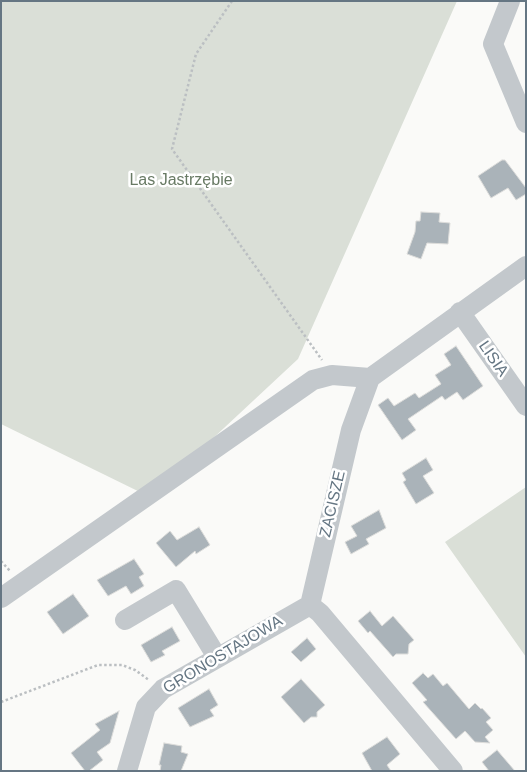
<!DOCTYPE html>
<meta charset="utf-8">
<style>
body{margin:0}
#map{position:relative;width:527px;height:772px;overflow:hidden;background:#fafaf8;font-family:Helvetica,sans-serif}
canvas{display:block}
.frame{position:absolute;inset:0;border:2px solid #657683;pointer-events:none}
</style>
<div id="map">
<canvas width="527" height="772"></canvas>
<div class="frame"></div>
</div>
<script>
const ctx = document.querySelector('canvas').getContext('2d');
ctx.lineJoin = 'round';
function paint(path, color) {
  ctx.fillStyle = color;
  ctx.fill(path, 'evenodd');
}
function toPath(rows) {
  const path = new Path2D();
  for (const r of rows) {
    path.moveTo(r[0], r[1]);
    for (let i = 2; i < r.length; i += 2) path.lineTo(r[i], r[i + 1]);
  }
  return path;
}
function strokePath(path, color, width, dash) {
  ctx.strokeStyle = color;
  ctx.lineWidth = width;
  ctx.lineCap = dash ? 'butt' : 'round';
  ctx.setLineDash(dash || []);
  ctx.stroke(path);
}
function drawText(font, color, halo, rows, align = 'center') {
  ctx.font = font + ' Helvetica,sans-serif';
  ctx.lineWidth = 5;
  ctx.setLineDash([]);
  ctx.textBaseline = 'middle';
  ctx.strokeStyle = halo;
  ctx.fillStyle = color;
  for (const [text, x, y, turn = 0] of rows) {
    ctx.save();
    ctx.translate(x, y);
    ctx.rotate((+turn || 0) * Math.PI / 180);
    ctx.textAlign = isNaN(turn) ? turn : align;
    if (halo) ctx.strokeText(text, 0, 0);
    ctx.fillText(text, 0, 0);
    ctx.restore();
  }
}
paint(toPath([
 [1,1,457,1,298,359,150,497,1,424],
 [526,487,526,657,445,542]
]), '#dadfd7');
const building = toPath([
 [502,160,505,160,526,188,526,194,516,200,508,188,491,198,478,176,502,160],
 [421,212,440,213,439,222,450,223,448,244,427,243,421,259,407,254,415,232,416,221,420,221,421,212],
 [456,346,483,386,463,400,457,392,445,400,442,396,408,419,416,430,402,440,378,405,388,398,394,406,415,393,419,398,441,384,435,375,451,365,444,354,456,346],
 [426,458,433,470,423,476,434,493,416,504,403,482,406,480,402,473,426,458],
 [379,510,386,528,366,539,369,544,351,554,345,542,357,536,351,526,379,510],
 [199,527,210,545,196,554,195,551,176,567,156,543,170,531,177,540,199,527],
 [134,559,144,574,139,577,144,586,131,594,126,586,108,596,97,580,134,559],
 [73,594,89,616,63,634,47,612,73,594],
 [370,611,382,626,393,616,414,640,409,644,408,654,396,654,393,657,370,631,368,633,358,621,370,611],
 [172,627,180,641,162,651,165,655,151,662,141,645,172,627],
 [307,638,316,649,301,662,291,652,307,638],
 [423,673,428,678,433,674,443,686,447,683,469,709,475,703,481,709,482,708,491,718,486,722,493,730,485,737,490,743,475,742,465,731,456,739,423,702,427,700,412,683,423,673],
 [301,679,325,705,317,712,317,717,311,717,304,723,281,697,301,679],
 [209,689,218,705,210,710,214,716,190,727,178,708,209,689],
 [119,711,110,743,97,752,103,760,89,771,85,771,71,753,100,730,95,724,119,711],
 [387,737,400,754,387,765,391,771,372,771,362,753,387,737],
 [164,743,182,746,181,752,188,754,181,771,160,771,161,765,159,765,164,743],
 [497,750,515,771,489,771,482,762,497,750]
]);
paint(building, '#aab3b9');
strokePath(building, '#dcdcda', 1);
strokePath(toPath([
 [232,1,196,54,172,149,322,360],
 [1,561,10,571],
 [1,702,98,665,122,665,135,670,149,680]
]), '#bbbfc2', 2.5, [2.5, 2.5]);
strokePath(toPath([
 [510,1,493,44,526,123],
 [460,312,526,406],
 [1,598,313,380,332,375,370,378],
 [125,620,176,590,217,657],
 [127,771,146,707,163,689,310,605],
 [453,771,320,613,310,605,351,430,370,378,526,266]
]), '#c3c8cc', 20);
drawText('16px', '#687a64', '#fff', [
 ["Las Jastrzębie",181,181]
]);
drawText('16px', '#657683', '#fff', [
 ["LISIA",493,359,55],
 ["ZACISZE",333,504,-77],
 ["GRONOSTAJOWA",223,655,-31]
]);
</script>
